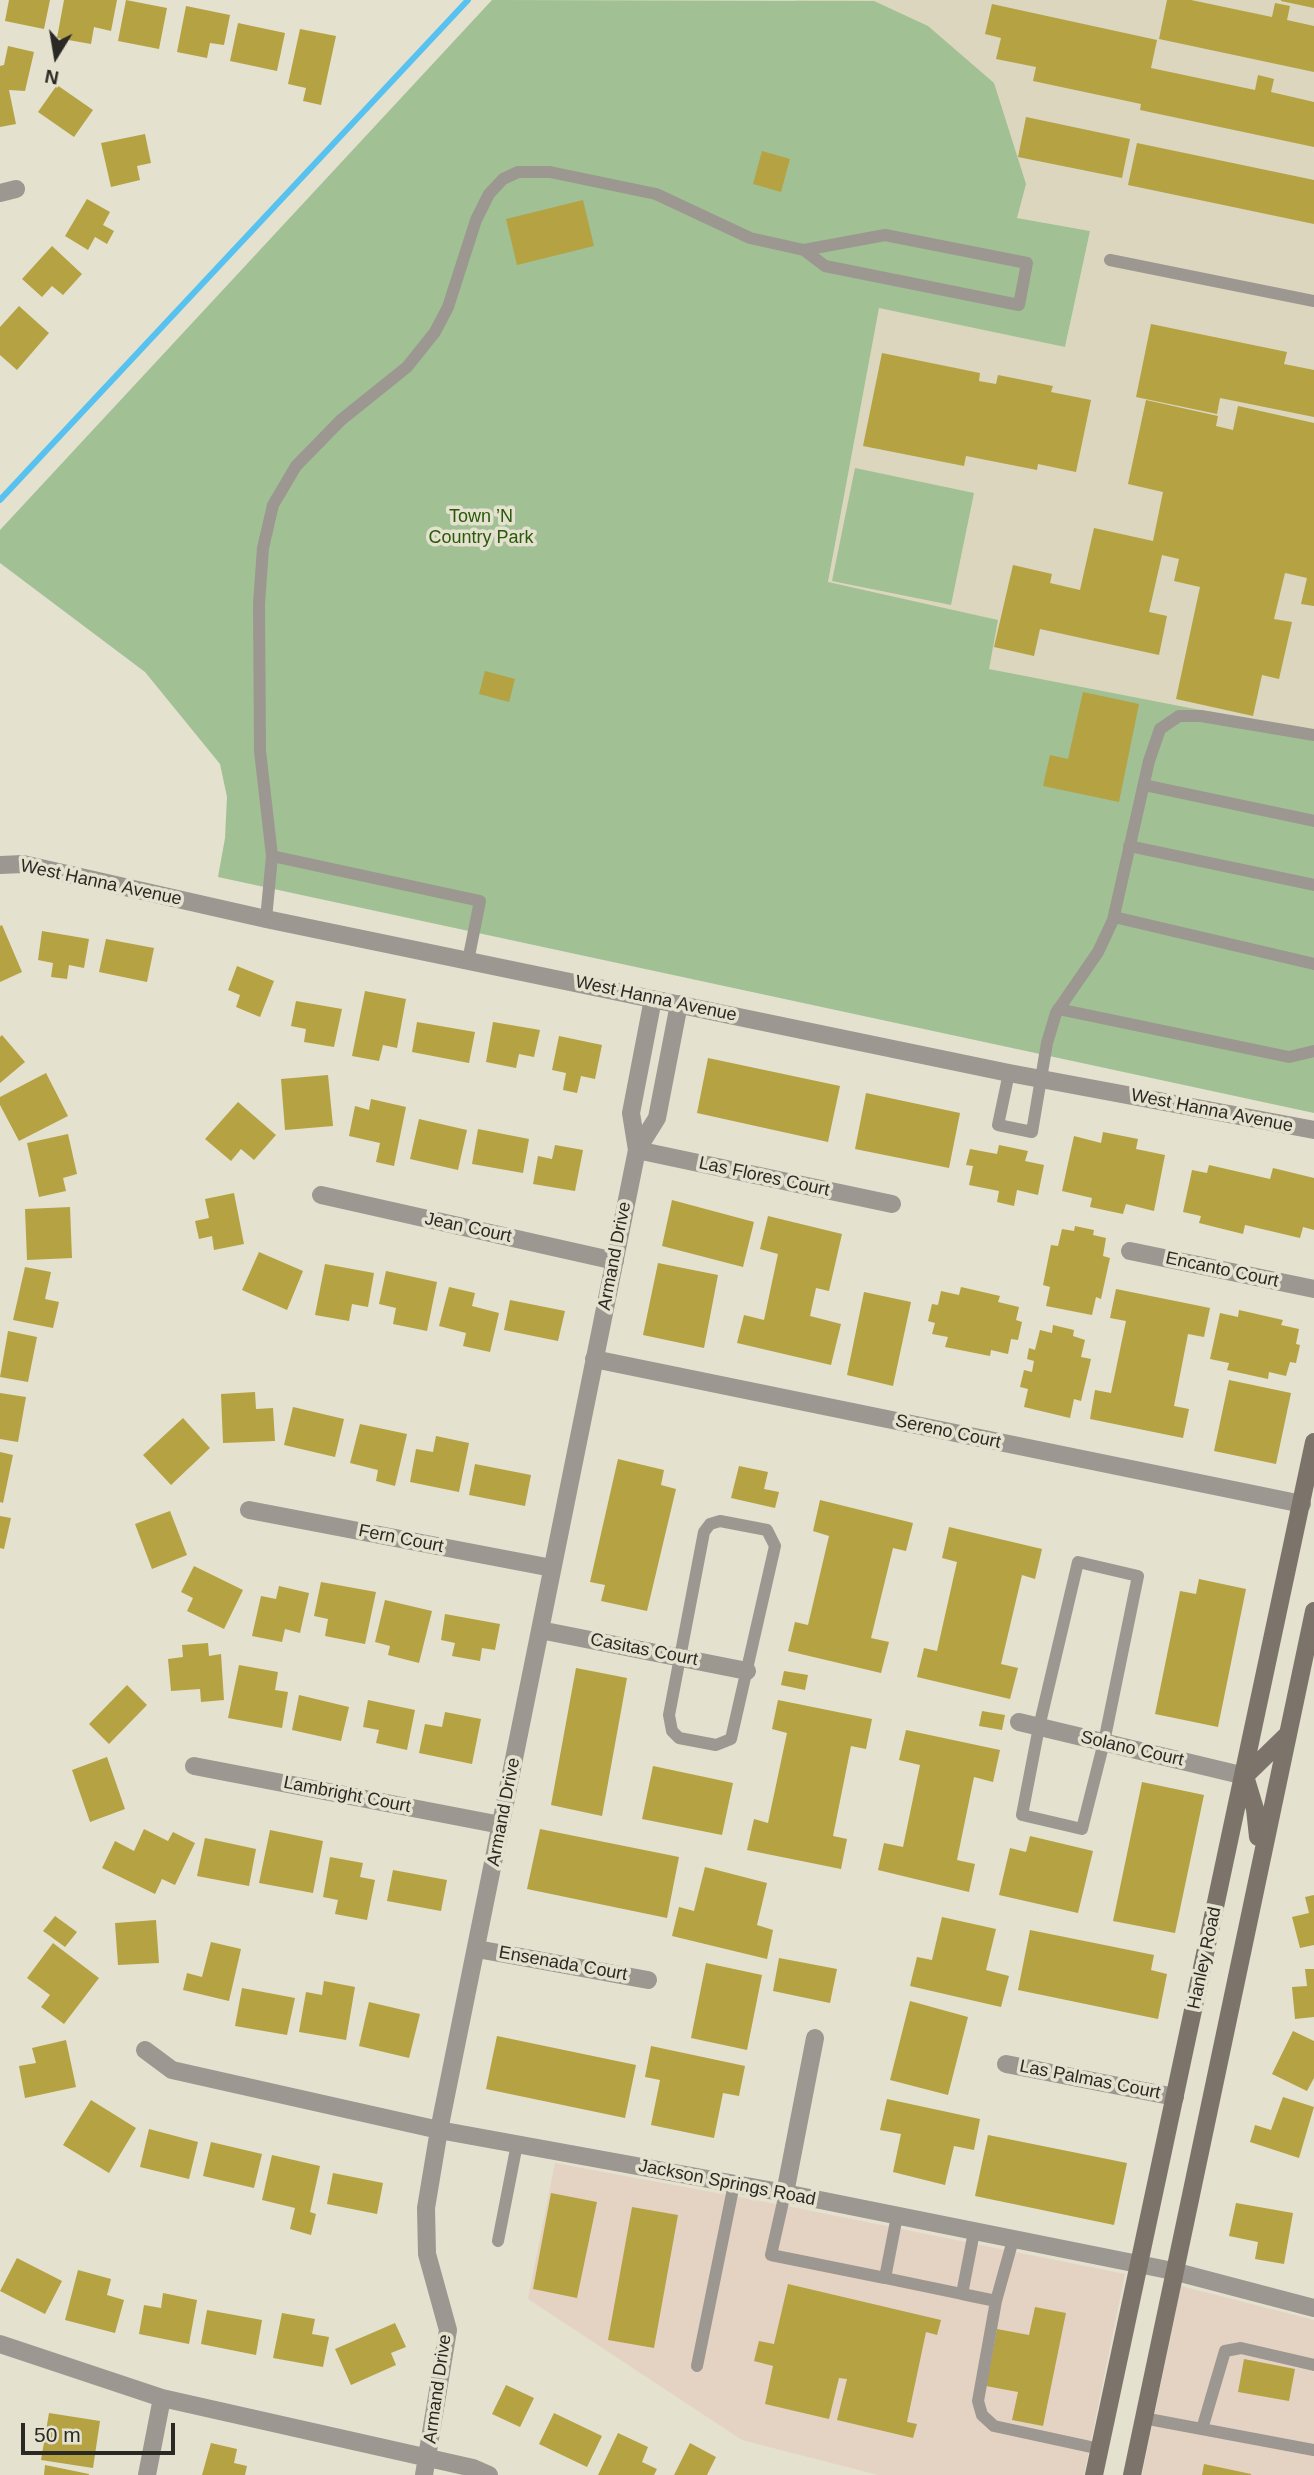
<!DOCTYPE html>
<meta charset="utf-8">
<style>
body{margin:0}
#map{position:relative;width:1314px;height:2475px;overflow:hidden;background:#e4e1cf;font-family:Helvetica,sans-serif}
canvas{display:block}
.north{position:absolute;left:21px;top:21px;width:70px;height:70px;-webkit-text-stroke:5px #e4e1cf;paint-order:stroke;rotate:191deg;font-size:19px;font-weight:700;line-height:28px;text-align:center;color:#2b2923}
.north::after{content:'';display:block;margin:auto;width:24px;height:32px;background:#2b2923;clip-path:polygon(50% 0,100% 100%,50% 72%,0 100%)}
.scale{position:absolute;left:21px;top:2423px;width:154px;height:32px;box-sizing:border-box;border:4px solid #2b2923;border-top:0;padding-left:9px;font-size:21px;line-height:24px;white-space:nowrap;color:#2b2923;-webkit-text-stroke:5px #e4e1cf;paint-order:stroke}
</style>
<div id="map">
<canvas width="1314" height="2475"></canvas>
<div class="north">N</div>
<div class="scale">50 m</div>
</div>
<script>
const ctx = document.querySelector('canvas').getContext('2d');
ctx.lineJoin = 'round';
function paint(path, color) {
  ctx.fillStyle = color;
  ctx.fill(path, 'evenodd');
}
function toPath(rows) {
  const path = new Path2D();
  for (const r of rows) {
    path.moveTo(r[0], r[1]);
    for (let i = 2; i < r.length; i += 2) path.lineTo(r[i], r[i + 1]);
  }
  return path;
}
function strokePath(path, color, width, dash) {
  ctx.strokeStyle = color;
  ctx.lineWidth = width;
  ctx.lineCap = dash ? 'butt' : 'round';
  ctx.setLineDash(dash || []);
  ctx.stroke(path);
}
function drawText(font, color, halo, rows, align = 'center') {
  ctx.font = font + ' Helvetica,sans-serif';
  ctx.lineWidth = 7;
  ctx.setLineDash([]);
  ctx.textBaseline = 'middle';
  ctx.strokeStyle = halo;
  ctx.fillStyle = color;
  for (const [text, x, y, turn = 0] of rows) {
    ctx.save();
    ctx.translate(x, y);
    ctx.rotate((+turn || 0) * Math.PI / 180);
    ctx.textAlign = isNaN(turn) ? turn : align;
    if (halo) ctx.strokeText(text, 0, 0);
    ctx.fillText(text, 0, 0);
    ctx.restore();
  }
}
paint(toPath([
 [555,2163,782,2205,1125,2274,1084,2475,878,2475,742,2440,528,2299],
 [1181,2286,1314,2320,1314,2475,1142,2475]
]), '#e4d3c2');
paint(toPath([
 [795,0,1314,0,1314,732,988,669,997,620,828,583,879,307,1065,347,1090,231,1017,218]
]), '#dbd6bd');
paint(toPath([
 [492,0,874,1,928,26,994,83,1026,184,1017,218,1090,231,1065,347,879,308,828,582,998,620,989,669,1314,732,1314,1113,218,877,225,838,227,797,220,764,145,672,0,563,0,530],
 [855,468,974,493,951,605,832,581]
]), '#a1c094');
strokePath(toPath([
 [0,500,468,0]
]), '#57c1ef', 6);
paint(toPath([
 [9,0,50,0,44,29,5,21],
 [64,0,117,0,111,31,94,27,91,44,57,38],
 [126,0,167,8,159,49,118,41],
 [1167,0,1191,0,1272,17,1275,3,1290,6,1287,20,1314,26,1314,72,1159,39],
 [1281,0,1314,0,1314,8,1281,1],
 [992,4,1157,40,1151,68,1255,90,1258,75,1274,79,1271,92,1314,102,1314,147,1140,110,1141,104,1033,81,1036,67,996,59,1001,38,985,34],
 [186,6,230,15,224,45,210,43,207,58,177,52],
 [238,23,285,33,277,71,230,61],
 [300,29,336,36,321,105,303,101,306,88,288,84],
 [8,46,34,52,25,91,9,90,16,124,0,127,0,66,4,65],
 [57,85,93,110,74,137,38,112],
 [1026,117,1130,139,1122,178,1018,157],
 [145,134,151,163,137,166,140,180,111,187,101,143],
 [1137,143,1314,180,1314,224,1128,185],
 [762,151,790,159,781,192,753,184],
 [87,199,110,212,103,225,114,231,107,244,95,237,88,250,65,236],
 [583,200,594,246,517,265,506,219],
 [52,246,82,274,63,295,52,286,42,297,22,279],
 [19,306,49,333,17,370,0,355,0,327],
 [1151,324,1287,352,1284,364,1314,370,1314,417,1220,398,1217,414,1136,397],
 [882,353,980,373,979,381,996,384,998,375,1053,386,1051,392,1091,400,1076,472,1038,464,1037,470,966,456,964,466,863,446],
 [1146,400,1218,416,1216,426,1233,430,1238,406,1314,423,1314,606,1301,604,1307,578,1285,573,1274,619,1292,622,1279,679,1262,675,1253,716,1176,699,1200,587,1174,581,1179,559,1162,555,1149,612,1167,616,1159,655,1040,629,1034,656,994,647,1013,565,1052,574,1050,583,1080,590,1094,528,1153,541,1163,492,1128,484],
 [485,671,515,679,509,702,479,694],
 [1083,692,1139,704,1119,802,1043,786,1050,755,1068,759],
 [2,925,22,972,0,982,0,926],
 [42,931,89,939,84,968,69,965,67,979,51,977,53,963,38,960],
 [106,939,154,948,147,982,99,972],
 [237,966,274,981,260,1017,236,1007,240,995,228,990],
 [365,991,406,999,397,1048,383,1045,379,1061,352,1056],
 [296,1001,342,1009,334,1047,304,1042,306,1029,291,1026],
 [417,1022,475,1032,469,1063,412,1052],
 [493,1022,540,1030,534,1057,519,1054,516,1068,486,1062],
 [2,1035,25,1062,0,1083,0,1037],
 [559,1036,602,1045,595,1079,581,1076,577,1093,563,1090,566,1073,552,1070],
 [708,1058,840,1086,828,1142,697,1113],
 [46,1073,68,1116,19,1141,0,1105,0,1097],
 [328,1075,333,1126,285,1130,281,1079],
 [866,1093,960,1113,949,1168,855,1149],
 [371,1099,406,1107,394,1166,376,1162,380,1143,349,1136,355,1106,369,1110],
 [238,1102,276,1135,254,1160,241,1149,231,1161,205,1139],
 [419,1119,467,1130,458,1170,410,1159],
 [478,1129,529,1139,523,1173,472,1164],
 [1103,1132,1138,1139,1136,1149,1165,1155,1154,1211,1126,1204,1123,1214,1090,1207,1092,1198,1062,1191,1074,1136,1101,1143],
 [68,1134,77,1174,63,1178,66,1191,39,1197,27,1143],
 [555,1145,583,1150,575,1191,533,1184,538,1156,552,1159],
 [999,1145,1028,1151,1025,1161,1044,1165,1038,1195,1017,1190,1014,1206,997,1202,999,1191,969,1185,973,1166,966,1165,970,1149,997,1154],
 [1209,1165,1270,1179,1273,1168,1314,1178,1314,1230,1303,1227,1300,1238,1245,1225,1243,1234,1199,1223,1201,1216,1183,1212,1192,1170,1207,1173],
 [234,1193,244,1244,214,1250,212,1236,199,1239,195,1221,209,1218,205,1199],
 [672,1200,754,1222,743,1267,662,1246],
 [70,1207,72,1258,27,1260,25,1209],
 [768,1216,842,1234,829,1291,816,1288,810,1316,841,1324,831,1365,737,1343,744,1315,764,1320,778,1254,760,1249],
 [1075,1226,1094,1230,1093,1235,1106,1238,1103,1256,1110,1258,1101,1299,1096,1297,1092,1315,1046,1306,1050,1287,1043,1285,1051,1245,1058,1246,1062,1229,1074,1231],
 [259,1252,303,1271,287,1310,242,1290],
 [658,1263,718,1275,704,1348,643,1335],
 [325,1264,374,1273,368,1307,352,1304,349,1321,315,1315],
 [25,1267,51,1272,45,1299,59,1302,53,1328,13,1320],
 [386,1271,437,1282,427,1331,393,1324,396,1308,379,1304],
 [449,1287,475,1293,472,1306,499,1313,490,1352,463,1346,466,1333,439,1326],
 [961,1287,1000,1296,998,1302,1019,1307,1016,1320,1022,1322,1018,1340,1011,1339,1008,1354,991,1350,990,1356,945,1347,948,1337,932,1334,935,1323,928,1321,932,1304,938,1305,941,1291,959,1295],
 [1116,1289,1210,1308,1204,1337,1188,1334,1174,1406,1189,1409,1183,1438,1090,1419,1095,1390,1111,1393,1126,1321,1110,1318],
 [864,1292,911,1302,893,1386,847,1375],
 [510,1300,565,1311,558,1341,504,1330],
 [1239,1310,1283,1320,1281,1325,1299,1329,1296,1344,1300,1345,1296,1363,1290,1362,1286,1376,1269,1372,1268,1379,1227,1370,1229,1363,1210,1359,1220,1313,1238,1317],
 [1053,1325,1074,1330,1073,1336,1085,1340,1081,1357,1091,1359,1081,1401,1074,1399,1070,1418,1024,1407,1028,1389,1020,1387,1024,1370,1032,1372,1034,1361,1027,1359,1029,1348,1035,1350,1040,1330,1052,1333],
 [8,1331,37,1337,28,1382,0,1377],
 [1229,1380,1291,1393,1276,1464,1214,1451],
 [255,1392,256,1409,273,1408,275,1441,223,1443,221,1394],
 [0,1393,26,1397,18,1442,0,1439],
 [293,1407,344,1419,335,1457,284,1445],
 [183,1418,210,1448,171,1485,143,1455],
 [360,1424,407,1434,395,1486,376,1481,378,1470,350,1463],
 [436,1436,469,1443,459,1492,410,1482,416,1449,433,1452],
 [0,1452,13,1455,3,1503,0,1502],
 [618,1459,664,1470,661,1485,676,1489,647,1611,601,1601,605,1585,590,1582],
 [475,1464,531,1475,525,1506,469,1495],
 [739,1466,768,1472,764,1489,779,1492,775,1508,731,1498],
 [820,1500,913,1523,906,1551,893,1548,871,1638,889,1642,881,1673,788,1651,795,1622,808,1625,829,1536,813,1531],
 [170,1511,187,1555,152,1569,135,1524],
 [0,1516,11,1518,4,1549,0,1548],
 [949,1527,1042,1549,1035,1579,1022,1575,1001,1664,1018,1668,1010,1699,917,1677,924,1648,937,1651,957,1562,942,1558],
 [194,1566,243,1590,224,1629,187,1611,193,1598,181,1592],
 [1199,1579,1246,1589,1218,1727,1155,1714,1180,1591,1196,1594],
 [321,1582,376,1592,365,1644,325,1636,328,1619,314,1616],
 [279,1586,309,1593,300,1633,285,1629,282,1642,252,1636,261,1596,276,1599],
 [385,1600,432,1611,419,1663,388,1655,390,1646,375,1642],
 [445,1614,500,1624,495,1650,482,1648,480,1661,452,1656,455,1643,441,1640],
 [208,1643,209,1656,221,1654,224,1700,201,1702,200,1689,171,1691,168,1659,183,1657,182,1645],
 [239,1665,278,1672,275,1690,288,1692,282,1728,228,1718],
 [576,1668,627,1678,602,1816,551,1805],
 [784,1671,808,1675,805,1690,781,1685],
 [127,1685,147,1705,109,1744,89,1724],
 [299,1695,349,1707,341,1741,292,1730],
 [368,1700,415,1710,407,1750,376,1743,379,1730,363,1727],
 [778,1700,872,1719,866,1749,851,1746,833,1836,847,1839,841,1869,747,1850,754,1819,768,1823,787,1733,772,1729],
 [982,1711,1005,1715,1002,1730,979,1726],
 [445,1712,481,1719,472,1764,419,1753,425,1724,442,1727],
 [906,1730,1000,1750,993,1782,974,1777,957,1860,975,1864,969,1892,878,1870,884,1843,903,1847,920,1765,899,1760],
 [107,1757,125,1809,90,1822,72,1770],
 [653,1766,733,1783,722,1835,642,1819],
 [1142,1782,1204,1795,1175,1933,1113,1921],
 [144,1829,168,1841,173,1832,195,1843,175,1885,162,1879,155,1894,102,1868,115,1841,134,1851],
 [540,1829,679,1857,667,1918,527,1889],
 [270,1830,323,1841,313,1893,259,1883],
 [1030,1836,1093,1851,1078,1913,999,1895,1010,1848,1026,1852],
 [205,1838,256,1849,249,1886,197,1876],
 [330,1857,363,1863,360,1877,375,1880,367,1920,335,1914,338,1900,323,1897],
 [705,1867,767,1883,757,1925,773,1930,767,1959,672,1936,679,1907,694,1911],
 [393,1870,447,1880,441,1911,387,1901],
 [1314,1895,1314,1945,1300,1948,1292,1917,1309,1913,1305,1897],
 [55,1916,77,1932,65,1947,43,1931],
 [942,1917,996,1929,986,1970,1009,1976,1001,2007,910,1986,917,1957,932,1960],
 [156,1920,159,1963,118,1965,115,1923],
 [1030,1930,1154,1955,1151,1970,1167,1974,1158,2019,1018,1990],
 [211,1942,241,1949,229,2001,183,1990,187,1973,202,1977],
 [53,1943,99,1978,64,2024,41,2007,50,1995,27,1978],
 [779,1958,837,1969,830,2003,773,1991],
 [706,1963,762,1975,747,2050,691,2038],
 [1305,1969,1314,1969,1314,2017,1295,2019,1292,1987,1307,1986],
 [324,1981,355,1987,346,2040,299,2032,306,1992,322,1995],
 [242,1988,295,1998,287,2035,235,2026],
 [910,2001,968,2017,948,2095,890,2080],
 [369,2002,420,2014,409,2058,359,2046],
 [1293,2031,1314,2041,1314,2078,1307,2091,1272,2074],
 [497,2036,636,2065,625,2118,486,2089],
 [66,2040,76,2087,25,2098,19,2066,36,2063,32,2048],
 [651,2046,745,2066,739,2096,723,2093,714,2138,651,2125,660,2080,645,2077],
 [1283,2097,1314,2107,1299,2158,1250,2142,1255,2125,1271,2130],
 [887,2099,980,2119,974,2150,954,2146,945,2185,893,2172,901,2134,880,2130],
 [91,2100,136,2128,109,2173,63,2145],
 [149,2129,198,2142,189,2179,140,2167],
 [988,2135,1127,2163,1114,2225,975,2196],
 [211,2142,262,2154,254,2188,203,2176],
 [272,2155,320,2166,310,2212,316,2214,311,2235,290,2229,295,2208,262,2200],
 [333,2173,383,2183,377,2214,327,2204],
 [551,2193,597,2202,577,2298,533,2289],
 [1236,2203,1293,2213,1284,2264,1255,2259,1258,2242,1229,2236],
 [632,2207,678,2215,654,2348,608,2340],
 [17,2258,62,2281,45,2314,0,2291],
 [78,2270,111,2279,107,2295,124,2300,115,2333,65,2320],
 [788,2284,941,2320,937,2335,926,2332,907,2422,917,2424,913,2438,837,2420,847,2379,839,2378,829,2419,765,2404,773,2366,754,2361,759,2341,774,2344],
 [163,2293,197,2300,189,2344,139,2334,144,2305,161,2308],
 [1035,2307,1066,2313,1043,2426,1012,2420,1018,2392,986,2386,997,2329,1029,2335],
 [207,2310,262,2320,256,2355,201,2344],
 [282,2313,315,2319,312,2334,329,2337,323,2367,273,2358],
 [395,2323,406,2347,391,2353,396,2365,351,2385,335,2349],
 [1244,2359,1295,2369,1289,2401,1238,2392],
 [506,2385,534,2398,520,2427,492,2414],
 [49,2413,100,2421,93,2468,41,2460],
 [554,2413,602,2436,587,2467,539,2444],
 [618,2433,648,2447,642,2462,657,2469,654,2475,598,2475],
 [211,2443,237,2449,234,2463,247,2466,245,2475,202,2475],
 [690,2443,716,2457,707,2475,674,2475],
 [1204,2464,1251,2474,1251,2475,1202,2475],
 [45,2465,89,2474,89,2475,44,2475]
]), '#b5a243');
strokePath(toPath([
 [1110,260,1314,301],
 [1144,785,1314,821],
 [1129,846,1314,885],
 [272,856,480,901,468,961],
 [1114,917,1314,964],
 [266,919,272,856,260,751,259,604,263,548,273,505,296,466,341,420,407,367,435,332,448,307,476,220,489,194,503,179,518,172,550,172,656,194,750,238,804,250,885,235,1027,263,1019,305,825,266,804,250],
 [1058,1009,1289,1057,1314,1051],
 [1009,1073,998,1125,1032,1132,1047,1043,1056,1013,1098,952,1113,920,1149,761,1160,729,1179,716,1201,716,1314,735],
 [720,1521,767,1530,775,1546,731,1739,716,1745,679,1738,672,1731,669,1715,704,1532,710,1524,720,1521],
 [1078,1562,1138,1576,1104,1742,1082,1829,1022,1815,1039,1727,1078,1562],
 [785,2193,771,2255,885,2278,897,2216],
 [974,2232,962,2294,996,2301,1013,2240],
 [498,2241,517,2144],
 [885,2278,962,2294],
 [996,2301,978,2401,982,2415,994,2426,1100,2449],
 [697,2366,734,2184],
 [1143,2418,1314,2450],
 [1202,2429,1225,2351,1241,2348,1314,2365]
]), '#9c9791', 12);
strokePath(toPath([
 [0,193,16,189],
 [0,865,23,864,266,919,1009,1073,1314,1130],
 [637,1150,892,1204],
 [637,1150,657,1118,679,1004],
 [321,1195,615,1261],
 [1130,1251,1314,1289],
 [594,1359,1302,1504],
 [249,1510,552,1568],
 [540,1630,747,1671],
 [1019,1722,1245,1776],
 [194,1766,501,1825],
 [477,1949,648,1980],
 [145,2050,172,2070,439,2130],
 [1006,2064,1175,2097],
 [785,2193,815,2038],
 [0,2344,162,2398,473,2468,489,2475],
 [147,2475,162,2398],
 [424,2475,448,2330,427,2254,426,2208,439,2130,637,1150,631,1113,653,999]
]), '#9c9791', 18);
strokePath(toPath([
 [439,2130,785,2193,1173,2271,1314,2308]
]), '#9c9791', 18);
strokePath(toPath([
 [1258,1837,1255,1809,1245,1776,1287,1735],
 [1094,2475,1314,1442],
 [1132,2475,1314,1611]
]), '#7c746b', 18);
drawText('18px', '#295909', '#e4e1cf', [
 ["Town ’N",481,517],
 ["Country Park",481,538]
]);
drawText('18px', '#2b2923', '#e4e1cf', [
 ["West Hanna Avenue",101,883,12],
 ["West Hanna Avenue",656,999,12],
 ["West Hanna Avenue",1212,1111,11],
 ["Las Flores Court",764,1177,12],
 ["Jean Court",468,1228,12],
 ["Armand Drive",615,1256,-79],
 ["Encanto Court",1222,1270,12],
 ["Sereno Court",948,1432,12],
 ["Fern Court",401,1539,11],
 ["Casitas Court",644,1650,11],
 ["Solano Court",1132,1749,13],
 ["Lambright Court",347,1795,11],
 ["Armand Drive",504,1812,-79],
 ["Hanley Road",1205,1958,-78],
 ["Ensenada Court",563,1964,10],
 ["Las Palmas Court",1090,2080,11],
 ["Jackson Springs Road",727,2183,11],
 ["Armand Drive",438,2389,-82]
]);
</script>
